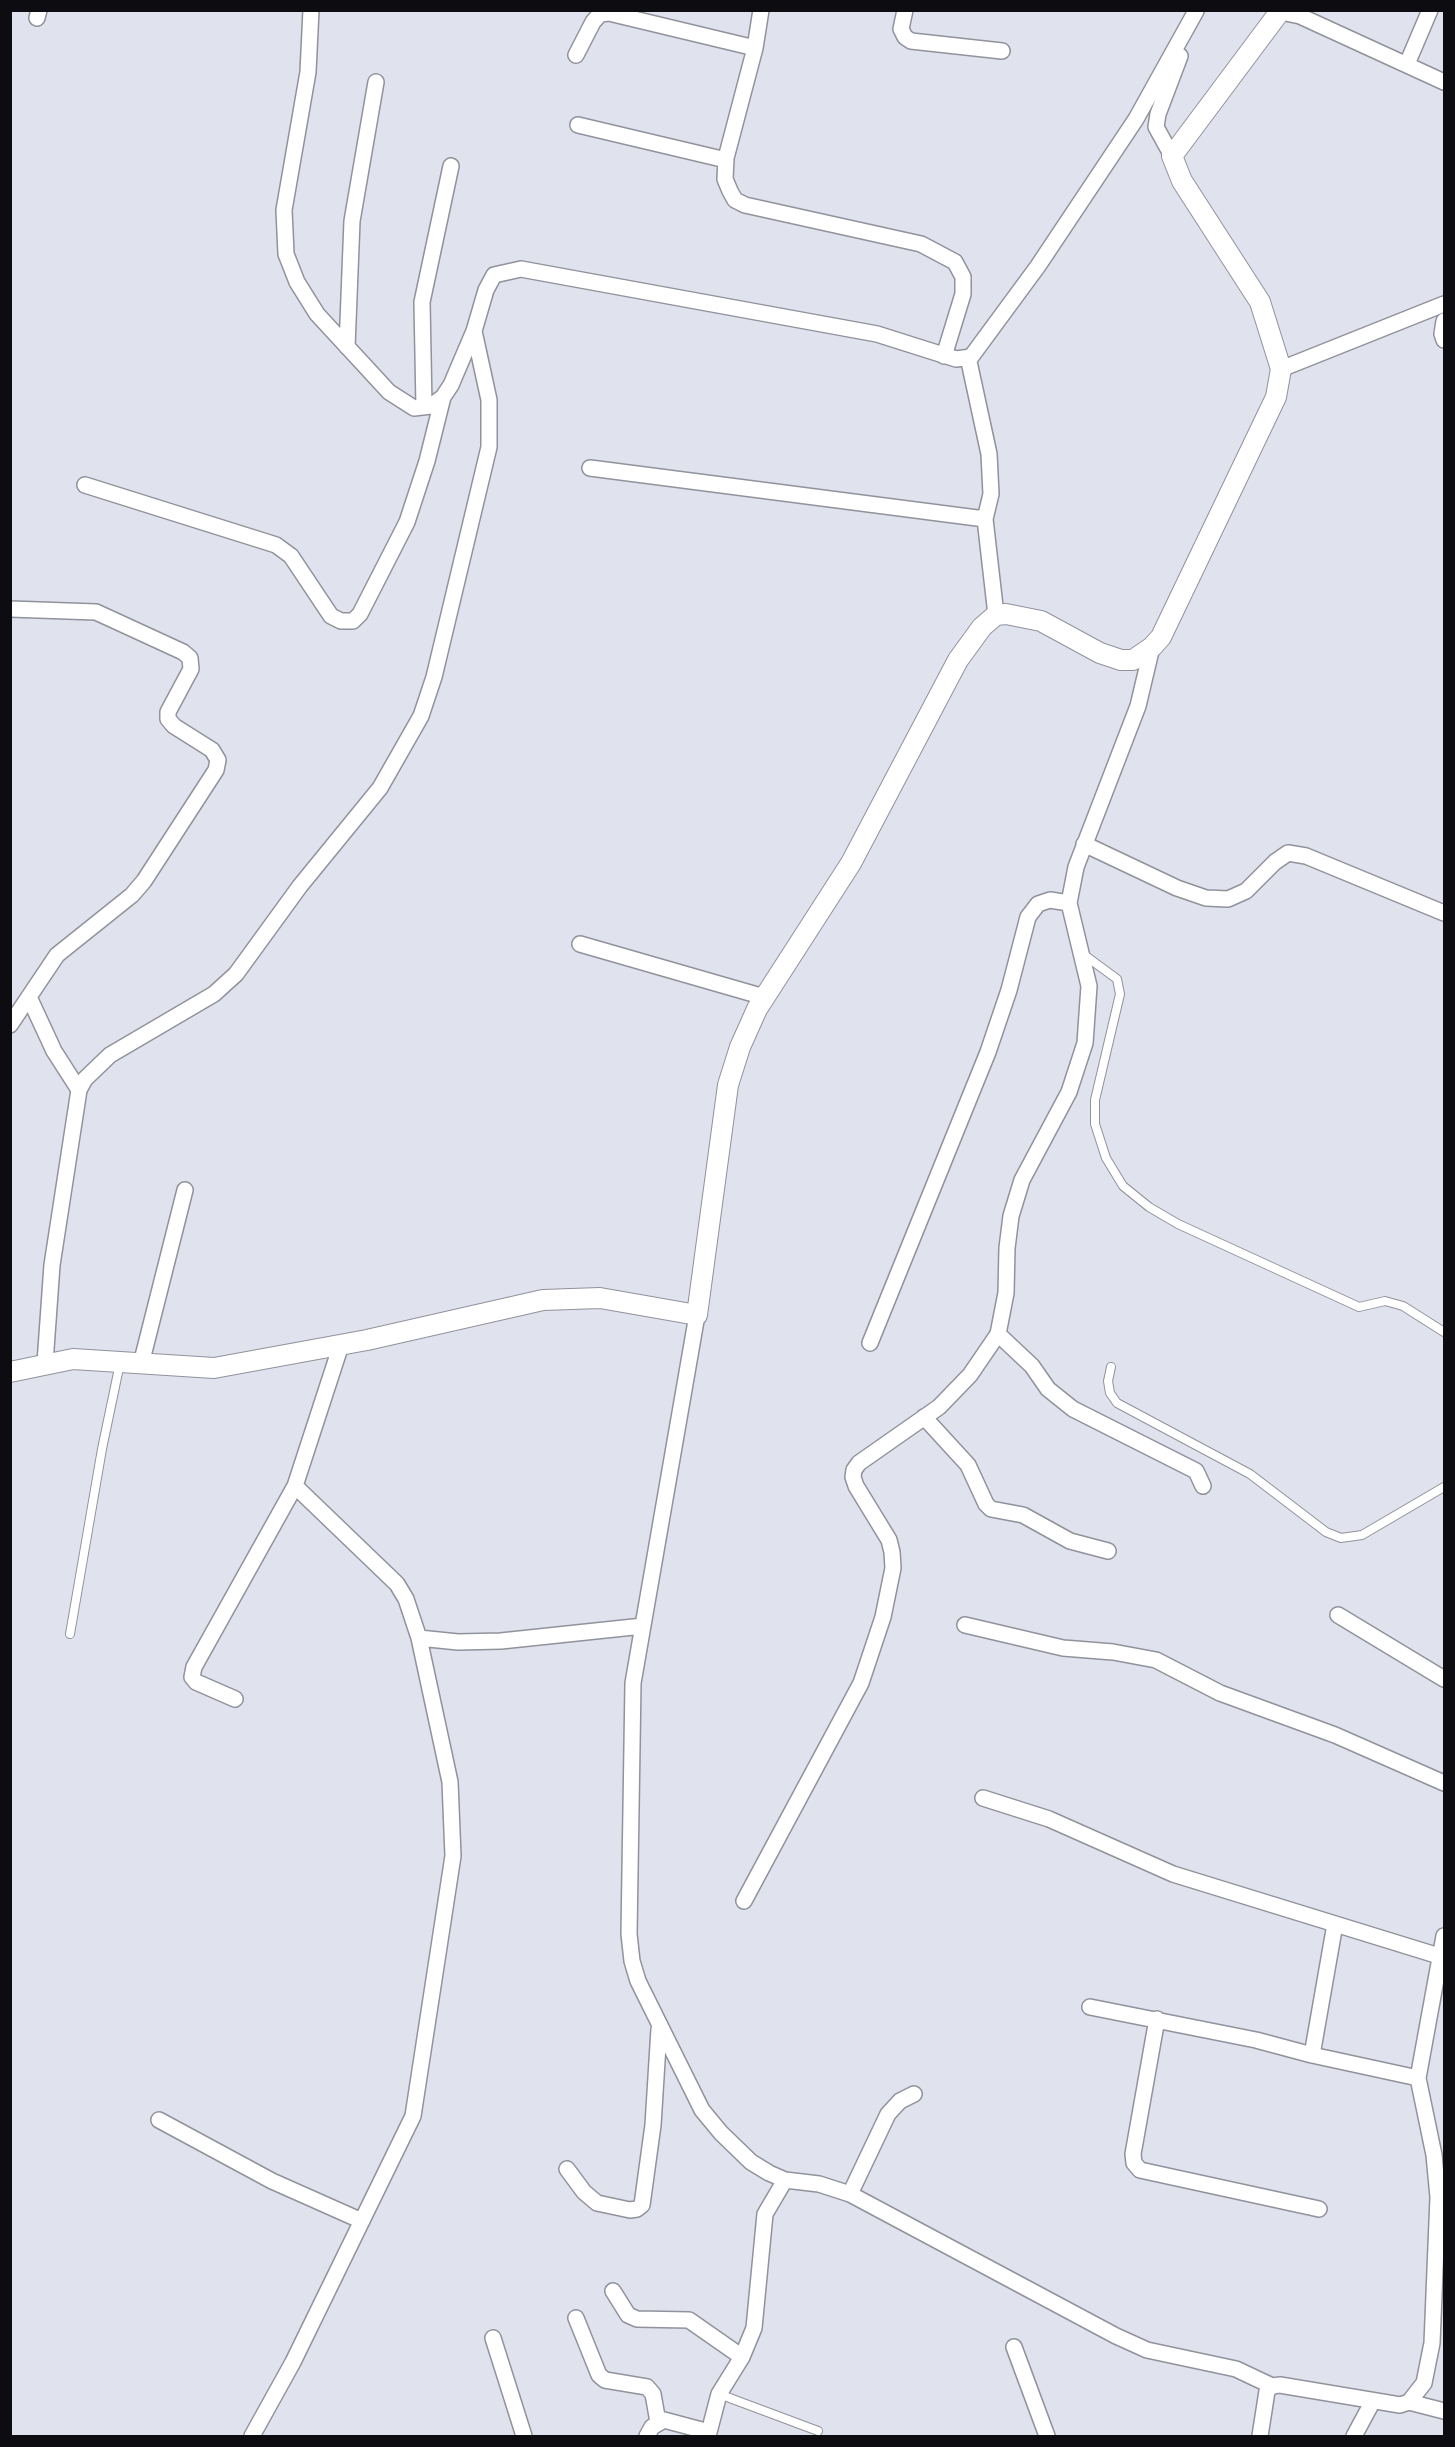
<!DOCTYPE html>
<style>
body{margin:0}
#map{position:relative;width:1455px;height:2447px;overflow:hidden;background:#e0e2ed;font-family:"IBM Plex Serif",serif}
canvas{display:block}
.frame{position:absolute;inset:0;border:12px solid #0d0d11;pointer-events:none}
</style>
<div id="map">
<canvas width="1455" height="2447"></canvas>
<div class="frame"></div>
</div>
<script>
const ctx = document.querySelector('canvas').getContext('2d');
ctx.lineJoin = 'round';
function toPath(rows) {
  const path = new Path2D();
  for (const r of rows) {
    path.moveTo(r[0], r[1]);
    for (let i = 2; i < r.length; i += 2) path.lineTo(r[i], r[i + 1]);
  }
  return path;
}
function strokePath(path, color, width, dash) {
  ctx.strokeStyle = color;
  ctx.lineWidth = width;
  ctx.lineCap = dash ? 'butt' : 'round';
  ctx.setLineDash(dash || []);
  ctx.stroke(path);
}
const service = toPath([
 [1083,954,1117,979,1120,994,1095,1100,1095,1124,1106,1158,1123,1186,1149,1207,1178,1224,1359,1307,1385,1301,1403,1306,1444,1332],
 [1111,1367,1108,1381,1110,1393,1117,1403,1250,1474,1326,1532,1341,1538,1362,1535,1444,1487],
 [70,1634,102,1449,120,1363],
 [719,2394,818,2431]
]);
const minor = toPath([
 [311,10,308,72,284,210,286,254,297,282,317,314,389,392,414,408,431,406,443,397,451,385,474,331,486,290,494,275,521,269,877,334,956,359,971,357,1038,266,1136,119,1196,11],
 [761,10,755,48,726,158,725,179,730,191,735,200,745,205,921,244,955,262,963,277,963,294,944,356],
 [905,10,901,29,905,37,911,41,1002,51],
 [1281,12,1300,16,1444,82],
 [37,18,39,10],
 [576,55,593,22,600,14,609,13,755,48],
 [1407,64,1430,10],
 [578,125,726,160],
 [1172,156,1156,127,1158,114,1180,56],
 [1444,321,1442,334,1444,340],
 [347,347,352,221,376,82],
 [968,357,989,454,991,494,985,519,996,615],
 [1281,369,1444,304],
 [424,407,422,302,451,166],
 [590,468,985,519],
 [85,485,276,545,291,556,331,616,341,621,353,621,360,614,407,522,427,461,443,397],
 [10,609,96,612,183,652,190,658,191,669,168,712,168,719,174,726,212,750,218,760,216,770,144,881,132,895,57,955,10,1025],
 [1084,844,1177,888,1206,898,1228,899,1246,891,1275,862,1288,853,1306,856,1444,913],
 [580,944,764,997],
 [29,997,54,1051,79,1090],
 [697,1315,633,1683,629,1934,632,1961,638,1981,702,2110,721,2133,751,2162,769,2173,785,2180,819,2184,850,2194,1116,2336,1147,2350,1236,2369,1272,2386],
 [998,1334,1032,1366,1048,1389,1073,1409,1196,1471,1203,1486],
 [870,1343,988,1052,1009,990,1028,917,1038,904,1050,900,1069,903],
 [45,1363,52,1265,79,1090,85,1079,110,1055,214,994,236,974,300,886,380,788,421,716,434,677,489,447,489,400,474,331],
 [141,1364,185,1190],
 [924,1417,968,1465,986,1504,991,1509,1023,1515,1070,1541,1108,1551],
 [1338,1615,1444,1679],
 [965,1625,1063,1648,1113,1652,1156,1660,1220,1693,1335,1735,1444,1783],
 [419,1638,458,1642,501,1641,643,1626],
 [235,1699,196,1682,192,1677,194,1667,295,1486,341,1345],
 [983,1798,1049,1819,1173,1874,1439,1956],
 [744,1901,861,1683,883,1617,893,1568,892,1552,889,1540,856,1486,853,1477,854,1470,859,1463,939,1407,970,1375,998,1334,1006,1293,1007,1248,1011,1216,1022,1180,1069,1092,1085,1043,1089,986,1069,903,1076,867,1138,706,1152,647],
 [1090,2007,1256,2040,1312,2055,1418,2078],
 [1157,2019,1133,2154,1134,2163,1140,2170,1319,2209],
 [1312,2055,1335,1924],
 [159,2120,272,2181,362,2221],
 [567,2169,584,2192,597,2203,630,2210,637,2209,642,2205,653,2125,659,2029],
 [850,2194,888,2114,900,2101,914,2094],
 [613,2291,628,2315,637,2319,689,2320,742,2357],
 [576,2318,599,2375,605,2380,647,2387,653,2394,658,2422],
 [493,2338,524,2436],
 [1014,2347,1047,2436],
 [1409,2402,1444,2411],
 [252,2436,293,2362,413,2116,453,1856,450,1782,419,1638,406,1599,397,1584,295,1486],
 [647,2436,652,2427,664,2420,709,2432],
 [708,2436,719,2394,742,2357,754,2328,765,2214,785,2180],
 [1260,2436,1267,2391,1272,2386,1280,2385,1400,2405,1409,2402,1424,2383,1432,2343,1438,2197,1434,2155,1418,2078,1444,1936],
 [1354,2436,1373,2401]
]);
const tertiary = toPath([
 [10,1372,73,1359,214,1368,367,1340,543,1300,600,1298,697,1315,728,1085,740,1047,757,1009,851,863,958,660,982,627,996,615,1006,614,1041,621,1100,653,1121,660,1133,660,1152,647,1161,637,1276,397,1281,369,1260,302,1182,181,1172,156,1281,10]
]);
strokePath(service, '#90929c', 10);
strokePath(minor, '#90929c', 18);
strokePath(tertiary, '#90929c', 22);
strokePath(service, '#fff', 8);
strokePath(minor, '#fff', 15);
strokePath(tertiary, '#fff', 20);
</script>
